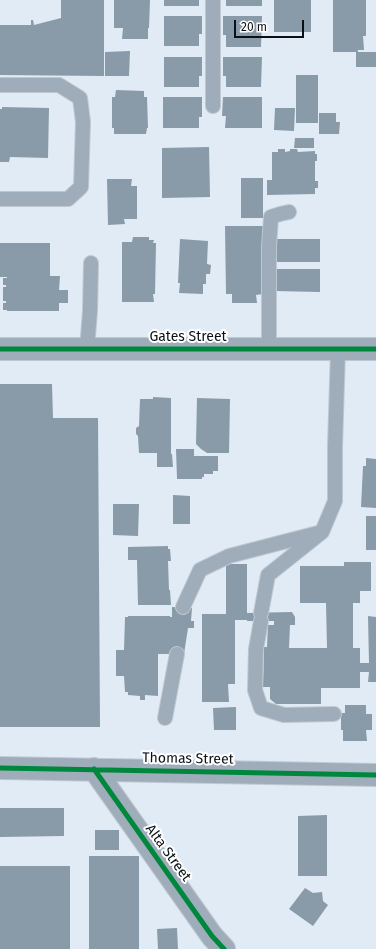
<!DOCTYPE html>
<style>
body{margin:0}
#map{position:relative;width:376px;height:949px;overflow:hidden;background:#e0ebf6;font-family:"Fira Sans",sans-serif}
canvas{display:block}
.scale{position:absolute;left:234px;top:20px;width:70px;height:18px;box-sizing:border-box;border:2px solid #0a1016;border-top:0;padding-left:5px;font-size:12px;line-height:14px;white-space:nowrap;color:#0a1016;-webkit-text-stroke:3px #fff;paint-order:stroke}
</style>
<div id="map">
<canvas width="376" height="949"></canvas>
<div class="scale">20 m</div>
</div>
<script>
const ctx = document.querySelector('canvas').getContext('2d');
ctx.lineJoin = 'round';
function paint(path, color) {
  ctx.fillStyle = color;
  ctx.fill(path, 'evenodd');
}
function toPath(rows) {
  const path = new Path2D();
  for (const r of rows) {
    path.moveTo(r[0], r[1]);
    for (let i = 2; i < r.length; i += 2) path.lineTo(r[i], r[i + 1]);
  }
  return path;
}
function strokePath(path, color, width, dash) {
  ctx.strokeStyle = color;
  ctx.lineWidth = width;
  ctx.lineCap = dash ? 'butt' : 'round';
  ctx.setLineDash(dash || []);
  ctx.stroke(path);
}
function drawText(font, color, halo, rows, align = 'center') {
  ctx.font = font + ' "Fira Sans",sans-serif';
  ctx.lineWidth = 4;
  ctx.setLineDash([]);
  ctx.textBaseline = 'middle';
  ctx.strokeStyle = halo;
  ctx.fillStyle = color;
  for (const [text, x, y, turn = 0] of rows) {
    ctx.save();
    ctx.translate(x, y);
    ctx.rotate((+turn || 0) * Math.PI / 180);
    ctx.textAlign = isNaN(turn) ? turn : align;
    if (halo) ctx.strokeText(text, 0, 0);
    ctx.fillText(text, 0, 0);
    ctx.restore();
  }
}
paint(toPath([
 [61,0,104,0,104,76,0,75,0,25,31,25,31,20,33,20,34,25,61,18],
 [114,0,150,0,149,28,148,28,148,39,122,39,123,28,114,28],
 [164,0,199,0,199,6,164,6],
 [226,0,262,0,262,6,226,6],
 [274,0,311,0,311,32,274,32],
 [333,0,366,0,366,36,363,36,364,50,358,50,358,52,376,52,376,67,356,67,356,52,333,52],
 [164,16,202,16,202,34,199,34,199,46,164,46],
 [223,16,262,16,261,47,226,47,226,35,223,35],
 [130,51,129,76,105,76,105,52],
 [164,57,202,57,202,76,199,76,199,87,164,87],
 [223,57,262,57,261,87,226,87,226,76,223,76],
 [296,75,318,75,318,123,296,123],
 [116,90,144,91,144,97,147,97,148,128,147,128,146,134,114,134,114,128,112,128,112,97,115,97],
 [163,97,202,97,202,117,199,117,199,128,163,128],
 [223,97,262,97,262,128,225,128,226,116,222,116],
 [2,107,49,108,48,158,10,157,9,162,0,162,0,109,2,109],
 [275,108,295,108,294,131,274,130],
 [319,113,336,113,336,122,340,122,339,134,319,134],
 [295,138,314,138,314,148,294,148],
 [209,147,210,197,162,198,162,148],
 [278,149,285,149,285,152,290,151,290,149,297,149,298,152,315,151,315,154,317,154,317,161,315,161,315,181,318,181,318,188,315,188,315,194,267,195,267,180,272,180,272,152,278,152],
 [241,178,263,178,263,218,241,218],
 [107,179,132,179,131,186,137,186,137,219,124,219,125,224,108,225],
 [225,226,263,226,263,294,256,295,257,303,232,303,232,294,226,294],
 [133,237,149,237,149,240,154,240,153,243,156,243,155,294,153,294,154,302,122,302,122,242,132,242],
 [180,239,208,241,207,264,211,265,210,274,206,274,206,284,203,284,203,294,179,293,180,283,178,283],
 [276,239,320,239,320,262,276,262],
 [0,243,50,243,50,276,60,276,59,290,68,290,68,303,59,303,59,311,7,311,7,310,3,310,3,303,6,303,6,301,3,301,3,287,6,287,6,285,3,285,3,278,7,278,7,277,0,277],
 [275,269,320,269,320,292,275,291],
 [0,384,52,384,53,418,98,418,100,727,0,727],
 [153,397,171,398,171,454,172,454,173,467,157,467,157,453,139,453,138,436,136,434,136,428,139,426,140,399,153,399],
 [197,398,230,399,229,453,207,453,201,449,196,444],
 [176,449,194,449,194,456,218,456,218,471,213,471,213,474,204,474,204,477,202,477,202,479,177,479],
 [366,458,376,459,376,508,361,507,363,466,366,466],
 [173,495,190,496,190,524,173,524],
 [113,504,139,504,138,536,113,535],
 [366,516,376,516,376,550,366,550],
 [168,546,168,549,170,549,171,561,168,561,169,590,170,590,171,605,138,605,137,560,128,560,128,547],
 [344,562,371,562,371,591,360,591,360,603,353,603,353,648,360,648,360,663,369,663,368,616,376,617,376,682,368,682,369,672,360,672,360,688,321,688,321,704,276,704,270,699,270,687,263,687,264,647,267,647,268,625,274,625,274,621,247,621,247,620,235,620,235,684,228,684,229,702,202,702,202,614,226,614,226,564,247,564,247,613,292,612,295,617,295,625,290,625,289,648,327,648,326,603,300,603,300,566,344,566],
 [172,607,192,608,191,621,194,621,194,628,188,628,184,654,158,654,158,696,145,695,145,700,140,700,140,696,128,695,128,692,125,692,124,676,116,676,116,650,124,650,125,617,128,617,128,616,170,616,170,617,172,617],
 [345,705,366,705,366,714,372,714,372,730,366,730,367,741,343,741,343,730,341,730,341,713,345,713],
 [236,707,236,730,214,730,213,708],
 [0,808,64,808,64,836,0,837],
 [327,815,327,876,298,876,298,816],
 [95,830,119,830,119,850,95,850],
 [89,856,139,856,139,949,89,949],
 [0,866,70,866,70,949,0,949],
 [305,888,313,893,322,892,323,901,328,905,313,926,289,909],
 [177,928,178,949,158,949,157,929]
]), '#899aa8');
const service = toPath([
 [0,85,59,85,80,98,83,122,81,187,68,199,0,199],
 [213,106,213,0],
 [87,349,90,311,91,263],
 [269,349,269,247,271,217,280,214,289,212],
 [183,607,200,570,229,556,318,533],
 [261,613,268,575,322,532,335,501,335,447,338,349],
 [261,621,256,649,255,690,261,708,284,715,334,714],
 [165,718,177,654]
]);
const minor = toPath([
 [0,349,376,349],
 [0,768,376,775],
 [94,769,212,936,224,949]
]);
strokePath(service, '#bfc8d0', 16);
strokePath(minor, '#bfc8d0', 24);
strokePath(service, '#9facb9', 14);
strokePath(minor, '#9facb9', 22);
strokePath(toPath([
 [0,349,376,349],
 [0,768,376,775],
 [94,769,212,936,224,949]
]), '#00873e', 5);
drawText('14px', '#0a1016', '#fff', [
 ["Gates Street",188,337],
 ["Thomas Street",188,759,1],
 ["Alta Street",168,853,54]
]);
</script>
